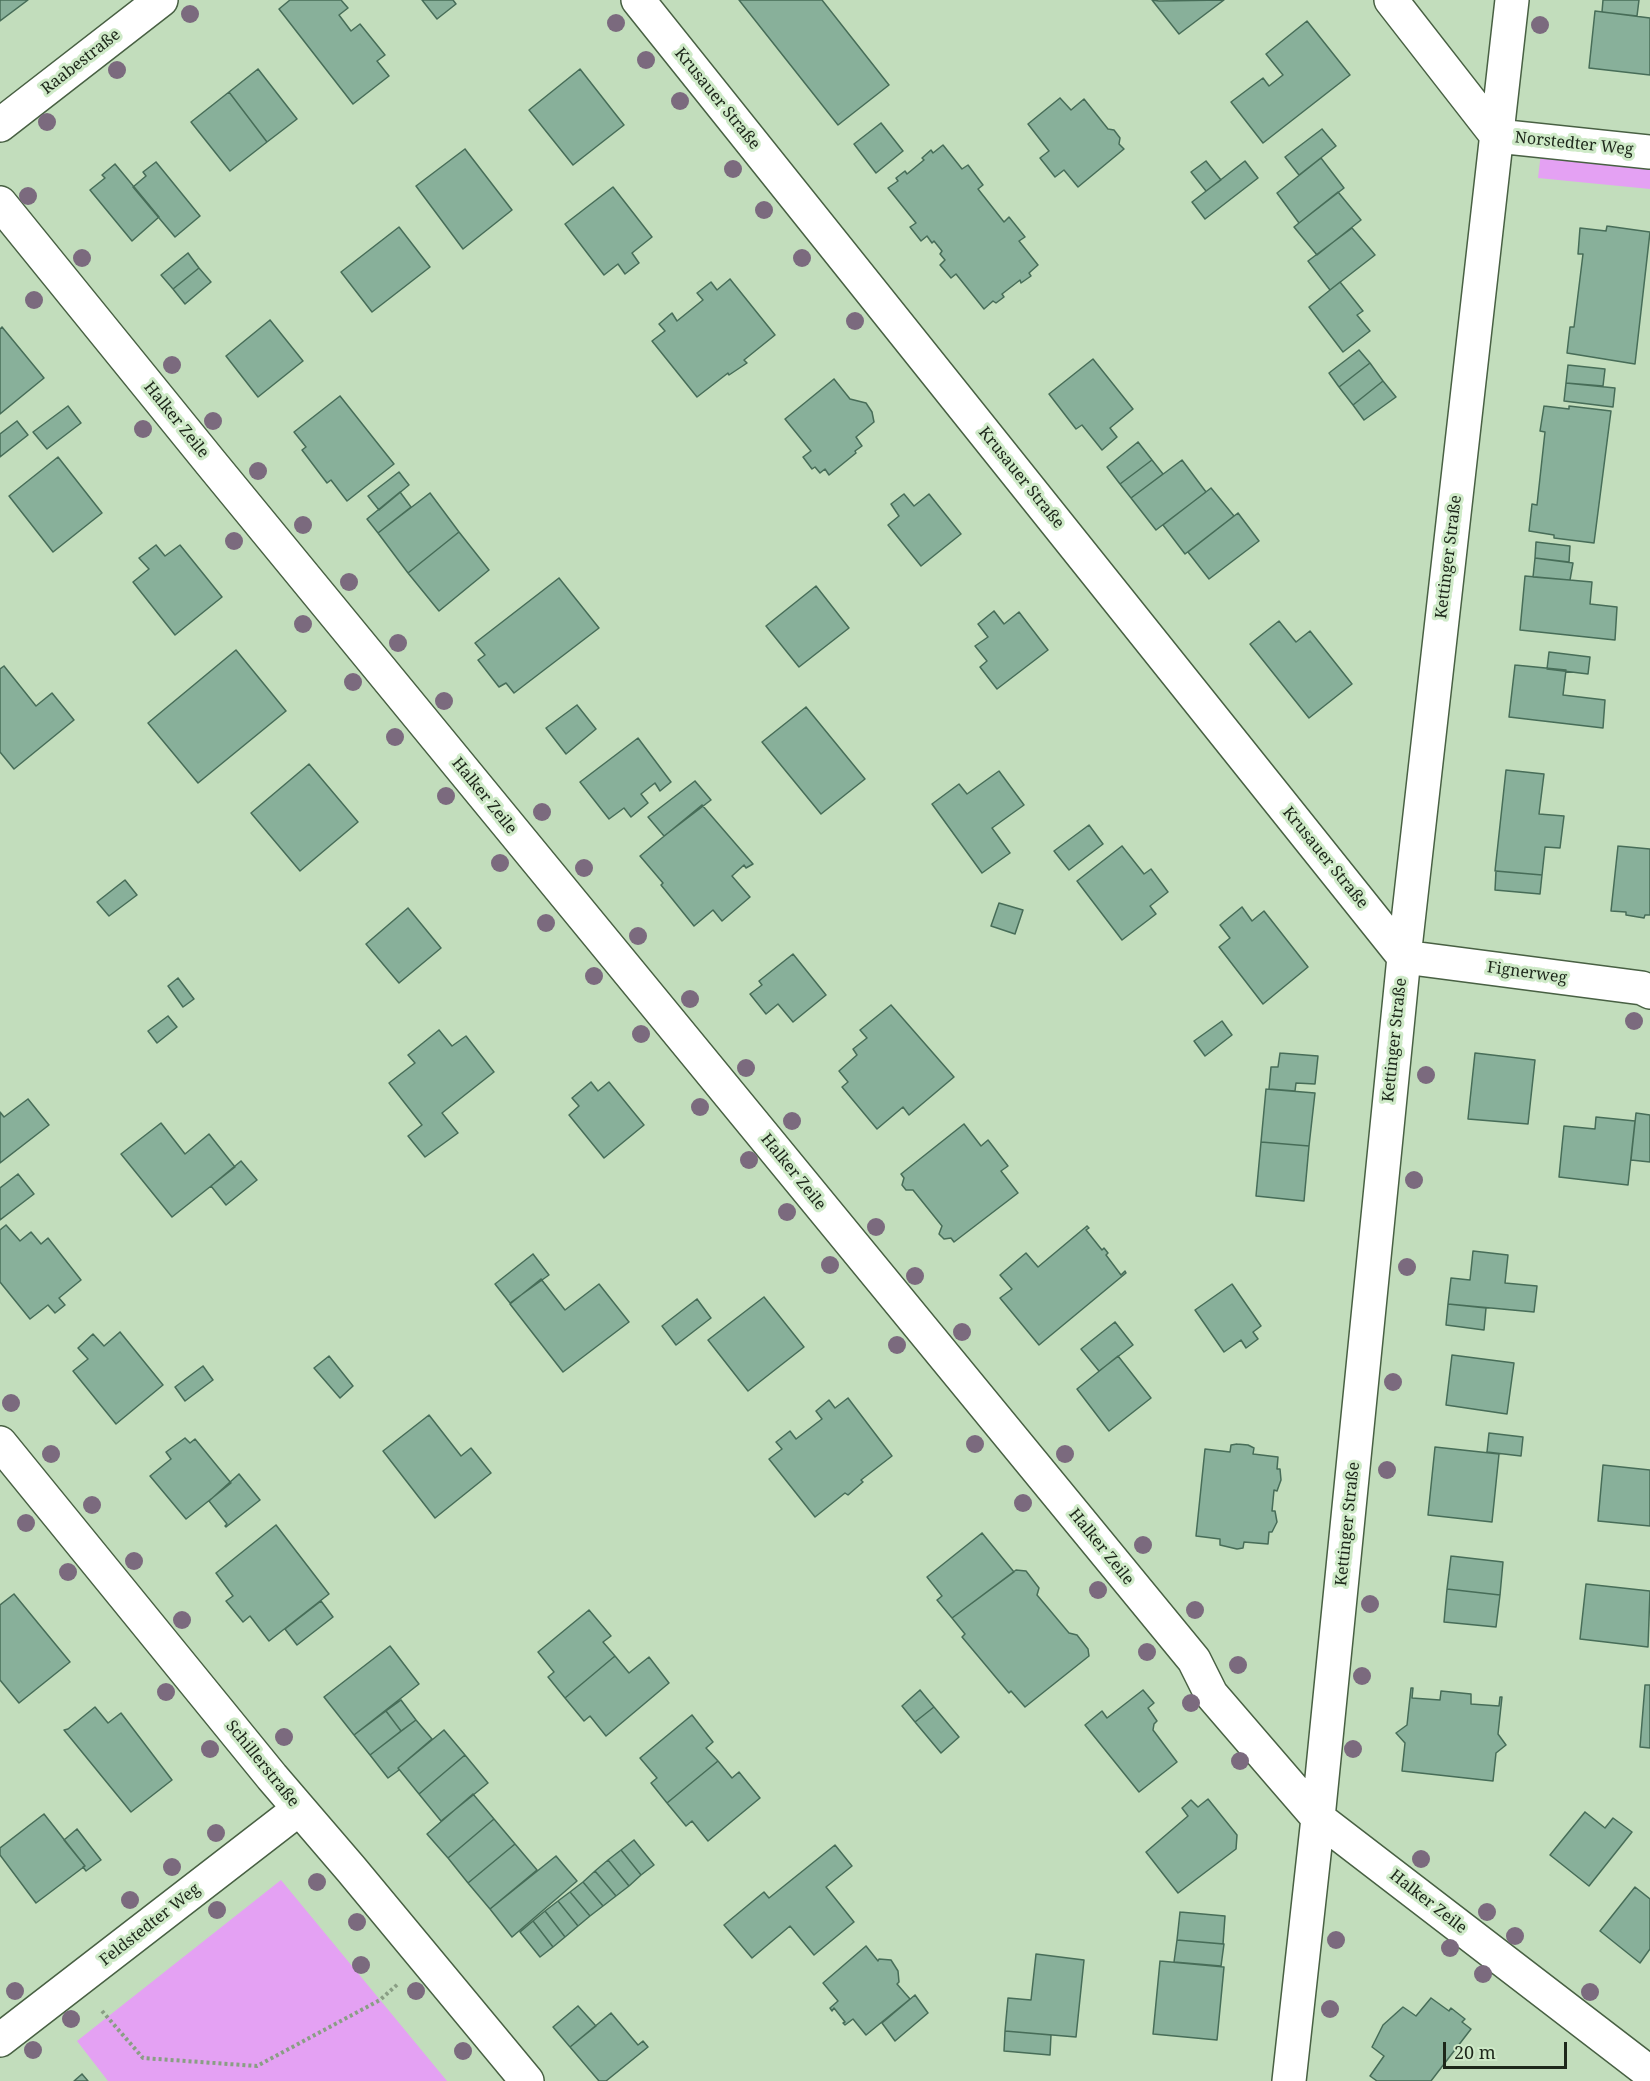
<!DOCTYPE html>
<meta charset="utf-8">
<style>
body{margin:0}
#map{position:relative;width:1650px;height:2081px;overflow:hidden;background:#c2ddbc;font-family:"Noto Serif",serif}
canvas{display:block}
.scale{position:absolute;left:1443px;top:2042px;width:124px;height:27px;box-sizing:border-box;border:3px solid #1d271a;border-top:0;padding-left:8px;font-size:18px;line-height:21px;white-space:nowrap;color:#1d271a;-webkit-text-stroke:4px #cfeac8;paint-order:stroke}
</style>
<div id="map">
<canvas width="1650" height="2081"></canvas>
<div class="scale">20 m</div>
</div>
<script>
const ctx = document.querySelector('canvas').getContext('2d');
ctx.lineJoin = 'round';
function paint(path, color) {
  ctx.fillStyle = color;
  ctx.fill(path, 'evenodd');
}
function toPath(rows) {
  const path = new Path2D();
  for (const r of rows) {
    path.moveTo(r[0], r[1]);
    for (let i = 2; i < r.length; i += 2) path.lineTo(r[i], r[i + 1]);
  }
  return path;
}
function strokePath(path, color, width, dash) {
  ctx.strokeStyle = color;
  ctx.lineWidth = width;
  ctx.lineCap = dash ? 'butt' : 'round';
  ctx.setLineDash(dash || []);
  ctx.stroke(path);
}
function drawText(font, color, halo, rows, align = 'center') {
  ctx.font = font + ' "Noto Serif",serif';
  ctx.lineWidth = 6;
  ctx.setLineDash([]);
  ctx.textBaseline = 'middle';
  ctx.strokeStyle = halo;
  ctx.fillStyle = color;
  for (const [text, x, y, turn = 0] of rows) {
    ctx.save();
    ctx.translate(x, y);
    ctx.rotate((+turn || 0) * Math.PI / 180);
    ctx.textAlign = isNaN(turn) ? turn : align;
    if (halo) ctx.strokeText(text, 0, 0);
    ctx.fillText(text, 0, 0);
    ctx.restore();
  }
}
paint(toPath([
 [1541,153,1650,165,1650,189,1538,178],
 [281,1880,447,2081,108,2081,77,2041]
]), '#e4a1f3');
const building = toPath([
 [0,0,28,0,0,21,0,0],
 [290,0,341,0,348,8,339,15,351,31,360,24,385,55,377,61,389,76,353,104,279,9,290,0],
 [422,0,453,0,456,4,437,19,422,0],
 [739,0,822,0,889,85,838,125,739,0],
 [1152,0,1159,1,1224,0,1179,34,1152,0],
 [1603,0,1639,0,1637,16,1602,12,1603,0],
 [1595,11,1650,18,1650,75,1589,68,1595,11],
 [1307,21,1350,75,1263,143,1231,102,1263,78,1269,86,1283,75,1266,54,1307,21],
 [258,69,297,119,267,142,229,92,258,69],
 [580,69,624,125,573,165,529,110,580,69],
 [229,92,267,142,230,171,191,122,229,92],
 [1060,98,1071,110,1084,99,1108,129,1114,130,1120,138,1119,144,1124,149,1078,187,1064,170,1055,177,1040,158,1049,151,1028,124,1060,98],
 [881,123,903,151,876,173,854,144,881,123],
 [1322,129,1336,146,1299,175,1285,157,1322,129],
 [943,145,962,169,968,165,983,185,978,189,1004,222,1009,217,1025,237,1019,241,1038,265,1029,273,1031,276,1021,283,1020,280,1002,294,1004,297,996,303,993,301,984,309,956,274,951,278,940,265,945,260,940,254,942,251,934,241,932,243,927,236,921,241,910,227,916,223,888,188,898,181,896,178,905,171,907,174,924,160,922,158,931,150,933,153,943,145],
 [465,149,512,210,463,249,416,186,465,149],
 [1321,158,1344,188,1299,223,1277,193,1321,158],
 [1206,161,1221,180,1206,191,1191,172,1206,161],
 [1245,161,1258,178,1205,219,1192,202,1245,161],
 [156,162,200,216,175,237,133,187,146,176,143,172,156,162],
 [115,164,159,217,132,241,90,190,105,178,102,175,115,164],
 [613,187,652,237,632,253,639,263,625,274,618,264,604,275,565,224,613,187],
 [1338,192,1361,220,1317,255,1294,227,1338,192],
 [1607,226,1650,232,1635,364,1567,353,1570,327,1574,327,1583,254,1578,254,1580,228,1606,231,1607,226],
 [399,227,430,267,372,312,341,272,399,227],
 [1352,228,1375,255,1330,290,1308,261,1352,228],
 [188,253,199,268,173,289,161,275,188,253],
 [199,268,211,282,185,304,173,289,199,268],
 [730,279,775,335,744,360,747,363,729,375,728,373,697,397,652,341,665,331,659,324,672,313,677,321,703,300,697,293,711,282,717,290,730,279],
 [1340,282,1363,311,1357,315,1370,331,1343,352,1309,307,1340,282],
 [270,320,303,361,258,397,226,356,270,320],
 [2,327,44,378,0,414,0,329,2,327],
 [1359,350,1370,363,1339,387,1329,373,1359,350],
 [1093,359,1133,409,1110,428,1117,437,1102,450,1082,425,1076,429,1049,394,1093,359],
 [1370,363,1383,381,1353,405,1339,387,1370,363],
 [1568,365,1605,369,1603,386,1566,383,1568,365],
 [834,379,850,399,866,403,872,412,874,422,856,437,862,446,855,451,856,453,829,475,825,469,820,473,815,467,812,469,803,457,811,451,785,419,834,379],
 [1383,381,1396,397,1364,420,1353,405,1383,381],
 [1566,383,1615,388,1613,407,1564,401,1566,383],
 [340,396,394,464,347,501,331,480,327,483,302,450,306,447,294,432,340,396],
 [68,406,81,423,47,449,33,432,68,406],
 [1544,406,1569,409,1569,406,1611,411,1594,543,1554,538,1554,535,1529,531,1532,504,1537,505,1545,432,1540,431,1544,406],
 [17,421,28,435,0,457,0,434,17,421],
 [1138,442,1152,460,1120,484,1107,467,1138,442],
 [58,457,102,513,53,552,9,496,58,457],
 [1152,460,1163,474,1131,498,1120,484,1152,460],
 [1182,460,1206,492,1156,530,1131,498,1182,460],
 [399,472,409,485,379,510,368,496,399,472],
 [1211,488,1234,516,1185,554,1163,525,1211,488],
 [400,492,411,507,378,533,367,519,400,492],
 [430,493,459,532,408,573,378,533,430,493],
 [904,494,914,506,929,494,961,534,921,566,888,525,899,516,891,504,904,494],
 [1238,513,1259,541,1209,579,1188,552,1238,513],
 [459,532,489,570,439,611,408,573,459,532],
 [1536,542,1570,546,1569,562,1535,558,1536,542],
 [156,545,165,556,180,545,222,597,175,635,133,582,149,569,139,558,156,545],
 [1535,558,1573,563,1570,580,1533,577,1535,558],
 [1525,576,1592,582,1590,604,1617,607,1615,640,1520,630,1525,576],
 [559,578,599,628,514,693,506,683,499,687,478,660,485,655,475,643,559,578],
 [816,586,849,628,799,667,766,626,816,586],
 [994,611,1004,624,1019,612,1048,650,997,689,980,667,987,661,975,646,988,637,978,624,994,611],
 [1279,621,1296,642,1310,631,1352,684,1309,718,1250,644,1279,621],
 [236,650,286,711,198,783,148,723,236,650],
 [1549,652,1590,657,1588,674,1547,669,1549,652],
 [1515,665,1566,670,1563,695,1605,700,1603,728,1509,717,1515,665],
 [4,666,36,706,52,693,74,720,14,769,0,752,0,669,4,666],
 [577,705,596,729,566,754,546,728,577,705],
 [806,707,865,779,821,814,762,742,806,707],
 [638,738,671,782,660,791,655,783,641,794,648,803,631,817,624,808,609,819,580,782,638,738],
 [309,764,358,822,300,871,251,813,309,764],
 [1506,770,1544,774,1539,814,1564,816,1560,848,1545,847,1542,875,1495,871,1506,770],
 [999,771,1024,805,992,828,1010,853,982,873,932,804,959,784,967,794,999,771],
 [695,781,711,800,664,836,648,817,695,781],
 [702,805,753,864,746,868,744,865,732,876,750,897,722,921,713,910,694,926,661,885,663,883,640,856,702,805],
 [1089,825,1103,844,1069,870,1054,851,1089,825],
 [1122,846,1144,874,1151,869,1168,892,1150,906,1156,914,1122,940,1077,881,1122,846],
 [1618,846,1650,849,1650,915,1645,915,1644,918,1626,915,1626,912,1611,911,1618,846],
 [1496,871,1542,875,1540,894,1495,890,1496,871],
 [125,880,137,895,109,916,97,902,125,880],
 [999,903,1023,910,1015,934,991,926,999,903],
 [1242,907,1252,921,1264,911,1308,967,1263,1004,1219,947,1230,938,1220,925,1242,907],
 [408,908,441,948,399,983,366,944,408,908],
 [793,954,826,995,793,1022,778,1004,766,1014,750,994,762,985,759,981,793,954],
 [178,978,194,999,183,1007,168,986,178,978],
 [891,1005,954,1077,909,1115,903,1107,877,1129,842,1087,848,1082,839,1071,857,1055,853,1049,867,1038,860,1030,891,1005],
 [168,1016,177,1027,157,1043,148,1031,168,1016],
 [1222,1021,1232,1035,1205,1056,1194,1041,1222,1021],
 [439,1030,452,1046,466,1036,494,1072,442,1113,458,1133,425,1157,408,1136,422,1125,389,1083,415,1063,408,1055,439,1030],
 [1280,1053,1318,1056,1315,1084,1296,1083,1295,1091,1269,1089,1271,1067,1278,1067,1280,1053],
 [1475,1053,1535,1060,1528,1124,1468,1119,1475,1053],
 [591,1082,598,1091,609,1082,644,1125,604,1158,569,1115,579,1106,572,1098,591,1082],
 [1266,1089,1315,1093,1309,1146,1261,1142,1266,1089],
 [28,1099,49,1125,0,1163,0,1112,4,1117,28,1099],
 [1636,1113,1650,1115,1650,1162,1631,1160,1636,1113],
 [1596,1117,1635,1121,1628,1185,1559,1177,1564,1126,1595,1129,1596,1117],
 [161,1123,185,1154,209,1134,235,1167,172,1217,121,1154,161,1123],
 [964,1124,981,1146,988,1140,1008,1166,1001,1171,1018,1193,954,1242,951,1238,944,1239,939,1234,942,1226,913,1190,906,1190,902,1185,904,1178,901,1174,964,1124],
 [1261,1142,1309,1146,1304,1201,1256,1196,1261,1142],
 [241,1161,257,1180,226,1205,211,1186,241,1161],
 [18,1174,34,1194,0,1220,0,1188,18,1174],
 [6,1225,20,1241,31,1232,41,1244,48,1238,81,1280,59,1298,65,1305,55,1313,48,1305,30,1319,0,1282,0,1230,6,1225],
 [1087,1226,1089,1228,1086,1230,1102,1250,1104,1248,1108,1253,1106,1255,1121,1275,1125,1271,1126,1273,1039,1345,1000,1298,1012,1289,1000,1275,1026,1253,1038,1267,1087,1226],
 [1473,1251,1508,1255,1505,1283,1537,1286,1534,1312,1448,1304,1451,1278,1470,1280,1473,1251],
 [533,1254,549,1275,510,1303,495,1284,533,1254],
 [541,1279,565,1310,599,1284,629,1322,563,1372,510,1304,541,1279],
 [1232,1284,1261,1326,1253,1332,1258,1339,1246,1348,1241,1340,1224,1352,1195,1310,1232,1284],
 [764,1297,804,1347,748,1391,708,1340,764,1297],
 [697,1299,711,1318,676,1345,662,1326,697,1299],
 [1448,1304,1486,1308,1484,1330,1446,1325,1448,1304],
 [1115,1322,1133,1345,1099,1371,1081,1349,1115,1322],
 [120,1332,163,1385,116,1424,73,1371,88,1359,78,1348,93,1334,104,1346,120,1332],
 [1452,1355,1514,1363,1507,1414,1446,1405,1452,1355],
 [329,1356,353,1386,340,1398,314,1368,329,1356],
 [1118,1356,1151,1398,1109,1431,1077,1389,1118,1356],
 [203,1366,213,1380,185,1401,175,1387,203,1366],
 [848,1398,892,1456,861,1480,863,1482,848,1495,845,1493,815,1517,769,1459,782,1449,776,1442,790,1431,796,1439,822,1419,816,1411,829,1400,835,1408,848,1398],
 [429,1415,461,1456,471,1448,491,1473,435,1518,383,1451,429,1415],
 [1489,1433,1523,1437,1521,1456,1487,1452,1489,1433],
 [185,1438,190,1443,195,1439,231,1483,186,1519,150,1476,171,1459,166,1452,185,1438],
 [1237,1444,1248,1445,1254,1448,1253,1454,1278,1457,1277,1469,1280,1469,1281,1480,1277,1491,1274,1490,1272,1511,1275,1511,1277,1522,1272,1532,1269,1532,1268,1544,1244,1542,1243,1548,1237,1549,1220,1545,1220,1539,1196,1536,1205,1449,1230,1452,1231,1445,1237,1444],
 [1435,1447,1499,1454,1492,1522,1428,1515,1435,1447],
 [1603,1465,1650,1470,1650,1526,1598,1521,1603,1465],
 [239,1474,260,1500,226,1527,225,1526,227,1524,209,1501,239,1474],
 [276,1525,329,1594,269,1641,250,1616,243,1622,226,1601,233,1596,216,1573,276,1525],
 [982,1533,1014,1572,952,1618,937,1600,942,1596,927,1577,982,1533],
 [1451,1556,1503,1562,1500,1595,1447,1589,1451,1556],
 [1016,1570,1026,1571,1039,1588,1037,1595,1069,1633,1077,1635,1088,1649,1089,1656,1025,1707,1011,1691,1009,1693,962,1637,965,1634,952,1618,1016,1570],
 [1586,1584,1650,1591,1648,1647,1580,1639,1586,1584],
 [1447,1589,1500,1595,1496,1627,1444,1622,1447,1589],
 [14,1594,70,1662,19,1703,0,1680,0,1605,14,1594],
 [321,1601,333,1617,297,1645,285,1629,321,1601],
 [589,1610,611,1636,603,1642,615,1656,565,1698,548,1677,554,1672,538,1652,589,1610],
 [390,1646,419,1684,354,1735,324,1697,390,1646],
 [615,1656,629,1673,649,1657,669,1683,606,1736,590,1716,584,1721,565,1698,615,1656],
 [1645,1685,1650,1685,1650,1748,1640,1747,1645,1685],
 [1411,1688,1413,1688,1412,1698,1440,1700,1441,1691,1471,1694,1471,1704,1499,1706,1500,1697,1502,1697,1498,1734,1506,1745,1496,1753,1493,1781,1402,1771,1405,1743,1396,1733,1407,1725,1411,1688],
 [920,1690,934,1707,915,1722,902,1706,920,1690],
 [1143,1690,1154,1703,1148,1708,1157,1721,1154,1724,1153,1730,1177,1762,1139,1792,1085,1725,1102,1711,1107,1718,1143,1690],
 [401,1700,416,1720,401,1731,386,1711,401,1700],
 [95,1707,108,1723,121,1713,172,1780,131,1812,64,1730,68,1729,95,1707],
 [934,1707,959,1737,941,1753,915,1722,934,1707],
 [386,1711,401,1731,370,1755,354,1735,386,1711],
 [692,1715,713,1742,706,1748,718,1761,667,1803,651,1783,657,1778,640,1758,692,1715],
 [416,1720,432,1739,398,1768,399,1770,388,1778,370,1755,416,1720],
 [444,1730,465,1755,419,1794,398,1768,444,1730],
 [465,1755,488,1783,441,1821,419,1794,465,1755],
 [718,1761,732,1778,739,1772,760,1798,708,1841,692,1821,686,1826,667,1803,718,1761],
 [473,1794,494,1819,448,1858,427,1834,473,1794],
 [1208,1799,1237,1835,1236,1849,1178,1893,1146,1852,1188,1816,1182,1808,1191,1800,1198,1807,1208,1799],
 [1585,1812,1605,1828,1613,1818,1632,1832,1589,1886,1550,1855,1585,1812],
 [44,1814,85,1866,36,1903,0,1855,0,1848,44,1814],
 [494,1819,515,1844,468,1883,448,1858,494,1819],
 [77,1829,101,1860,86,1871,83,1867,85,1866,64,1840,77,1829],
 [634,1840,654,1865,641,1875,621,1850,634,1840],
 [515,1844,537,1870,490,1909,468,1883,515,1844],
 [835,1845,852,1866,826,1887,854,1922,814,1955,790,1926,752,1958,724,1925,764,1892,769,1898,835,1845],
 [621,1850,641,1875,629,1886,608,1860,621,1850],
 [556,1856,577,1881,512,1937,490,1909,556,1856],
 [608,1860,629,1886,616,1896,595,1871,608,1860],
 [595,1871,616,1896,603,1906,583,1882,595,1871],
 [583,1882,603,1906,590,1916,570,1892,583,1882],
 [1635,1887,1650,1899,1650,1949,1640,1963,1600,1931,1635,1887],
 [570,1892,590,1916,578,1926,558,1901,570,1892],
 [558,1901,578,1926,565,1937,545,1911,558,1901],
 [545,1911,565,1937,553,1947,533,1921,545,1911],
 [1180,1912,1225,1916,1223,1944,1177,1940,1180,1912],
 [533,1921,553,1947,540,1957,520,1932,533,1921],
 [1177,1940,1224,1944,1221,1966,1174,1962,1177,1940],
 [866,1946,878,1961,879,1959,891,1960,898,1971,899,1982,897,1984,910,1999,866,2035,853,2019,845,2025,843,2023,845,2022,834,2008,832,2011,830,2008,838,2001,823,1983,866,1946],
 [1036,1954,1084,1960,1076,2037,1005,2031,1008,1998,1031,2000,1036,1954],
 [1160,1961,1224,1967,1217,2040,1153,2034,1160,1961],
 [915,1995,928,2013,895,2041,882,2023,915,1995],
 [1431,1998,1449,2011,1451,2008,1465,2019,1462,2022,1471,2029,1431,2081,1377,2081,1370,2076,1384,2056,1372,2047,1383,2025,1403,2007,1416,2016,1431,1998],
 [578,2006,596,2026,570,2047,553,2027,578,2006],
 [611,2013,638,2045,643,2041,648,2047,606,2081,599,2081,570,2047,611,2013],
 [1005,2031,1051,2035,1050,2055,1004,2051,1005,2031],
 [82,2074,88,2081,74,2081,82,2074]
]);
paint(building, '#88b09a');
strokePath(building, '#476d58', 1.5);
const minor = toPath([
 [638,0,1404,957],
 [1391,0,1497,136,1650,152],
 [0,125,161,0],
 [0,203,211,463,1194,1660,1211,1694,1286,1781,1318,1818,1650,2073],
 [1404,957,1642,988,1650,992],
 [0,1443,272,1777,351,1869,527,2081],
 [0,2040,299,1809],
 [1289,2081,1318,1818,1404,957,1512,0]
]);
strokePath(minor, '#486043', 36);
strokePath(toPath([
 [102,2011,143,2058,257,2066,380,2000,398,1984]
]), '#899e84', 4, [3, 3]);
strokePath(minor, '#fff', 33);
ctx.fillStyle = '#7b6a7e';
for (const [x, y] of [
 [190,14],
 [616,23],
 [1540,25],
 [646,60],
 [117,70],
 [680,101],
 [47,122],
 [733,169],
 [28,196],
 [764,210],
 [82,258],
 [802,258],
 [34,300],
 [855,321],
 [172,365],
 [213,421],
 [143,429],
 [258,471],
 [303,525],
 [234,541],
 [349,582],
 [303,624],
 [398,643],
 [353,682],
 [444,701],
 [395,737],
 [446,796],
 [542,812],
 [500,863],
 [584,868],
 [546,923],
 [638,936],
 [594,976],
 [690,999],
 [1634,1021],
 [641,1034],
 [746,1068],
 [1426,1075],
 [700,1107],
 [792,1121],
 [749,1160],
 [1414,1180],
 [787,1212],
 [876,1227],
 [830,1265],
 [1407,1267],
 [915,1276],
 [962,1332],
 [897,1345],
 [1393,1382],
 [11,1403],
 [975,1444],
 [51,1454],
 [1065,1454],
 [1387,1470],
 [1023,1503],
 [92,1505],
 [26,1523],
 [1143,1545],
 [134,1561],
 [68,1572],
 [1098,1590],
 [1370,1604],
 [1195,1610],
 [182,1620],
 [1147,1652],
 [1238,1665],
 [1362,1676],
 [166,1692],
 [1191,1703],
 [284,1737],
 [210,1749],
 [1353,1749],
 [1240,1761],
 [216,1833],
 [1421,1859],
 [172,1867],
 [317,1882],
 [130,1900],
 [217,1910],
 [1487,1912],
 [357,1922],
 [1515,1936],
 [1336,1940],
 [1450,1948],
 [361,1965],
 [1483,1974],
 [15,1991],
 [416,1991],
 [1590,1992],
 [1330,2009],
 [71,2019],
 [33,2050],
 [463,2051]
]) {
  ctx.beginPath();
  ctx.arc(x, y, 9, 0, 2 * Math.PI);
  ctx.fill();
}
drawText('16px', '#1d271a', '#cfeac8', [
 ["Raabestraße",81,62,-38],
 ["Krusauer Straße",717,99,51],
 ["Norstedter Weg",1574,144,6],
 ["Halker Zeile",176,420,51],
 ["Krusauer Straße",1021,478,51],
 ["Kettinger Straße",1449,557,-83],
 ["Halker Zeile",484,796,51],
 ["Krusauer Straße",1325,858,51],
 ["Fignerweg",1527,973,8],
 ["Kettinger Straße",1395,1040,-84],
 ["Halker Zeile",793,1172,51],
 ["Kettinger Straße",1348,1524,-84],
 ["Halker Zeile",1101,1547,51],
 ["Schillerstraße",262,1764,51],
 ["Halker Zeile",1428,1902,38],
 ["Feldstedter Weg",150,1925,-38]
]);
</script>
